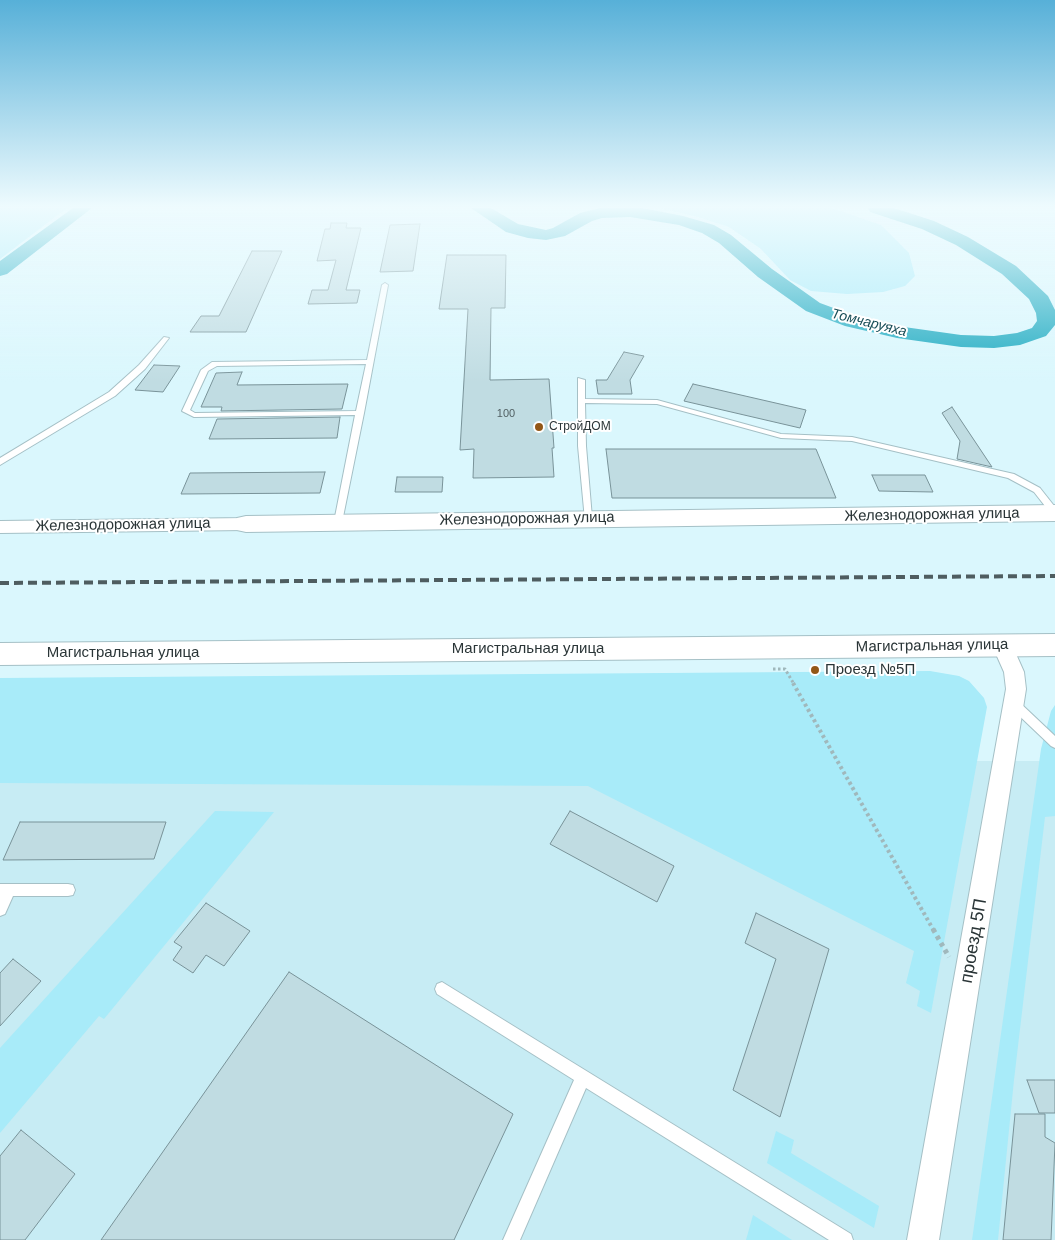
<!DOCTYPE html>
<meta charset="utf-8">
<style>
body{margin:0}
canvas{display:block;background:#daf7fd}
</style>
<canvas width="1055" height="1240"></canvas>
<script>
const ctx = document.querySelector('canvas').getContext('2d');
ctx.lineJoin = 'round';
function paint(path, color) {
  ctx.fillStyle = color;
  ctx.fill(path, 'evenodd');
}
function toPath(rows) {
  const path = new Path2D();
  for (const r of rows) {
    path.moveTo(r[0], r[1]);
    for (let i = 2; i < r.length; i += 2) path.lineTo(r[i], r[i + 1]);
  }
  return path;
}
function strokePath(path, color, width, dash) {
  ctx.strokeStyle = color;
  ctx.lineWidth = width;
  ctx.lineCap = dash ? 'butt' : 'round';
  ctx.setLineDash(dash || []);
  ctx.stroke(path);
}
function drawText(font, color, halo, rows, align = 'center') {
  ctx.font = font + ' Helvetica,sans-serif';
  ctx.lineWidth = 4;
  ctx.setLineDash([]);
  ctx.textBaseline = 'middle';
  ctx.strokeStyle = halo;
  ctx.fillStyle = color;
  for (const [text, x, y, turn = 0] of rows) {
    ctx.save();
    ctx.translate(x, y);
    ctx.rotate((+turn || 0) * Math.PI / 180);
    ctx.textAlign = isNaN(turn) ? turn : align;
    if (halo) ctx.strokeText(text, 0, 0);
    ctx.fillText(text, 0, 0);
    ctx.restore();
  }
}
paint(toPath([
 [0,753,585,761,1055,761,1055,1240,0,1240]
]), '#c7ecf4');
paint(toPath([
 [0,208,67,208,0,259],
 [660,208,832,208,881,225,909,253,915,276,905,286,883,292,847,294,811,291,790,280,761,249,729,227,698,217],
 [930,671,959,676,969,681,984,698,987,707,931,1013,917,1006,920,991,906,983,914,951,588,786,0,783,0,678],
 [1055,705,1055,816,1045,817,1014,1080,998,1240,972,1240,1041,749,1051,711],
 [215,811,274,812,104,1019,99,1016,0,1133,0,1048],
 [776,1131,794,1140,791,1153,879,1206,874,1228,767,1163],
 [753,1215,792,1240,746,1240]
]), '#a8ebf9');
paint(toPath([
 [73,208,92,208,7,274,0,276,0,261,73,208],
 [471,208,491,208,518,224,546,230,553,228,580,213,600,208,642,208,683,216,714,225,731,235,772,269,820,303,858,317,897,326,961,335,994,336,1017,333,1032,328,1037,321,1036,313,1029,299,1002,274,956,245,922,229,870,212,868,208,894,208,934,221,968,237,1016,266,1048,296,1055,310,1055,325,1046,336,1020,345,994,348,961,347,897,338,845,326,806,311,758,277,719,243,702,233,679,225,630,217,602,218,592,221,565,236,546,240,528,238,506,232,471,208]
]), '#1daac1');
const building = toPath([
 [331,223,347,223,346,228,361,228,346,290,360,290,357,303,308,304,312,290,328,290,336,260,317,261,325,229,330,229,331,223],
 [420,224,413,271,380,272,390,225,420,224],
 [252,251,282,251,246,332,190,332,201,316,219,316,252,251],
 [447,255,506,255,505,308,491,308,490,380,549,379,554,448,552,448,554,477,473,478,474,449,460,450,468,309,439,309,447,255],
 [624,352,644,356,630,380,632,394,598,394,596,380,607,380,624,352],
 [154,365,180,366,163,392,135,390,154,365],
 [242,372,237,385,348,384,342,409,221,411,222,407,201,407,216,373,242,372],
 [693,384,806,410,800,428,684,401,693,384],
 [952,407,992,467,957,459,960,441,942,413,952,407],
 [340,417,337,438,209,439,217,419,340,417],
 [606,449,816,449,836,498,612,498,606,449],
 [325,472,320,493,181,494,190,473,325,472],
 [872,475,925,475,933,492,879,491,872,475],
 [397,477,443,477,442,492,395,492,397,477],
 [570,811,674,866,657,902,550,844,570,811],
 [20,822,166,822,154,859,3,860,20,822],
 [206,903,250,931,224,966,206,955,193,973,173,960,182,947,174,942,206,903],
 [756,913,829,949,780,1117,733,1090,776,959,745,943,756,913],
 [13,959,41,981,0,1026,0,973,13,959],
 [289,972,513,1114,454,1240,101,1240,289,972],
 [1027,1080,1055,1080,1055,1113,1039,1113,1027,1080],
 [1015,1114,1045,1114,1045,1137,1055,1143,1051,1240,1003,1240,1015,1114],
 [21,1130,75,1174,25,1240,0,1240,0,1156,21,1130]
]);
paint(building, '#c0dce2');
strokePath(building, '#799399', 1);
const lane = toPath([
 [385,283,388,285,364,413,342,522,338,525,334,522,355,415,194,417,182,411,201,370,212,362,367,360,382,285,385,283],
 [366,364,356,411,195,413,190,410,208,371,217,366,366,364],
 [164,337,169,338,145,369,115,396,0,465,0,458,109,392,139,365,164,337],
 [578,378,585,380,585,399,657,400,781,434,852,437,1014,474,1040,488,1055,507,1055,516,1052,515,1034,492,1008,478,852,441,781,438,657,404,585,403,586,446,592,518,591,520,585,520,578,446,578,378],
 [1014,699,1018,701,1055,736,1055,748,1051,746,1010,707,1009,704,1010,701,1014,699],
 [0,884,68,884,73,885,75,890,73,895,68,896,13,896,5,914,0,916,0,884],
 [442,982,851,1234,853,1240,829,1240,586,1088,520,1240,503,1240,574,1080,437,994,435,989,437,984,442,982]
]);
const street = toPath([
 [246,518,252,520,254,524,252,528,246,530,0,533,0,521,246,518],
 [1002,638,1009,640,1012,645,1024,672,1026,689,939,1240,907,1240,1006,689,1004,672,992,645,995,640,1002,638]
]);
const secondary = toPath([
 [1055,505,1055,521,246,532,237,530,234,524,237,518,246,516,1055,505],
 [1055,634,1055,656,0,665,0,643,1055,634]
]);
strokePath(lane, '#a5c0c6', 2);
strokePath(street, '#a5c0c6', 2);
strokePath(secondary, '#a5c0c6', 2);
strokePath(toPath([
 [773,669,785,669,794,684]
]), '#a0b8bc', 3, [2.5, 2.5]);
strokePath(toPath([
 [793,683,934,931]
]), '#a0b8bc', 4, [3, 3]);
strokePath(toPath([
 [933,929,949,957]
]), '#a0b8bc', 5, [4, 4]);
paint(lane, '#fff');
paint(street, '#fff');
paint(secondary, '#fff');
strokePath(toPath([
 [0,583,1055,576]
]), '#4e5d60', 4, [9, 5]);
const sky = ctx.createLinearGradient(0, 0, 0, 382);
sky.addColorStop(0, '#57b0d8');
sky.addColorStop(0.54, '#eefbfe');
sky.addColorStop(1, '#eefbfe00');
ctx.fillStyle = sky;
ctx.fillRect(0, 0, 1055, 382);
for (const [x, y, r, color] of [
 [539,427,5,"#935717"],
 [815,670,5,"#935717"]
]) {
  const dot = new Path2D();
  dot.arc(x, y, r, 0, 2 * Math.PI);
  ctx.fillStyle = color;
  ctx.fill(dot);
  strokePath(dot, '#fff', 2);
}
drawText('11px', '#505f62', null, [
 ["100",506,414]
]);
drawText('12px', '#2a3537', '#fff', [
 ["СтройДОМ",549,427]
], 'left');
drawText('italic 14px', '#194e58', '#fff', [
 ["Томчаруяха",869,323,14]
]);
drawText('15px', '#2a3537', '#fff', [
 ["Железнодорожная улица",932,515,-1],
 ["Железнодорожная улица",527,519,-1],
 ["Железнодорожная улица",123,525,-1],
 ["Магистральная улица",932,646,-1],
 ["Магистральная улица",528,649],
 ["Магистральная улица",123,653]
]);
drawText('15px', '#2a3537', '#fff', [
 ["Проезд №5П",825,670]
], 'left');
drawText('18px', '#2a3537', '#fff', [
 ["проезд 5П",974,941,-80]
]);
</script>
